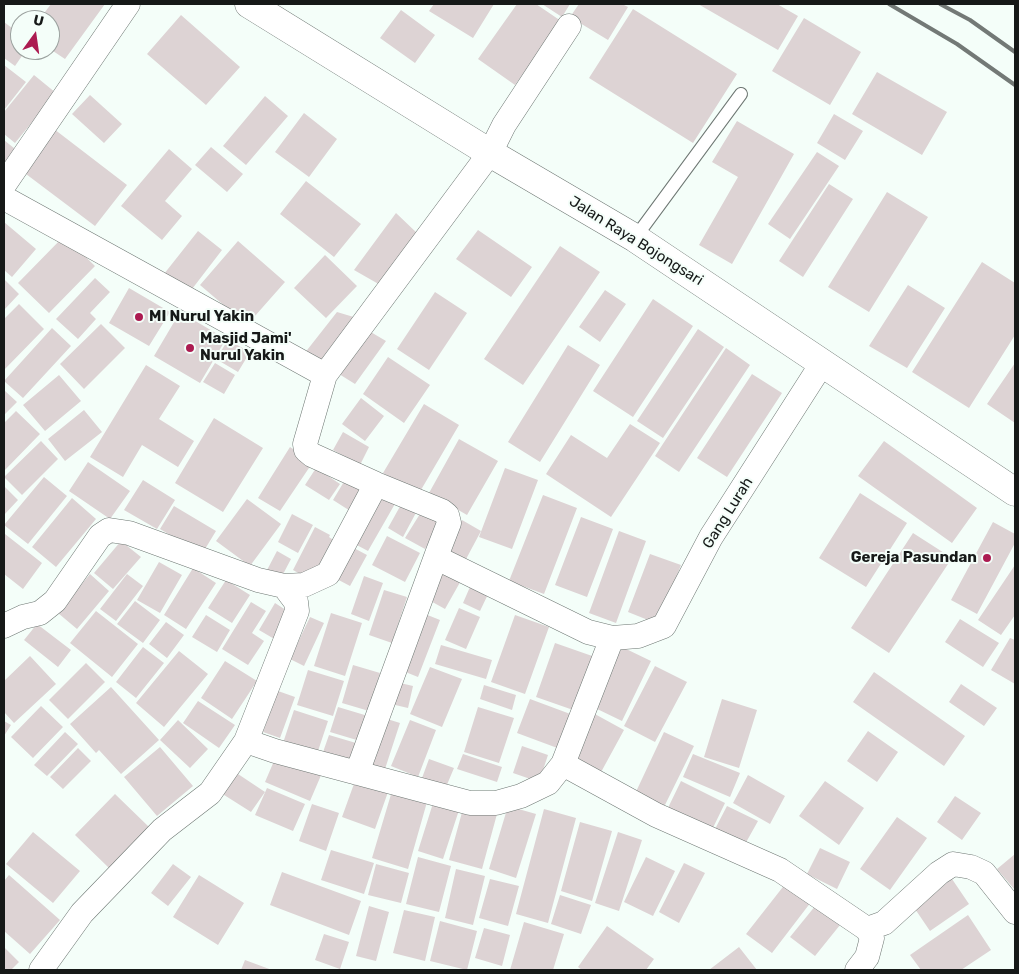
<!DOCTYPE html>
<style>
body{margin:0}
#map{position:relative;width:1019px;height:974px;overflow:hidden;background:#f4fef9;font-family:Rubik,sans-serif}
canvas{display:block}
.frame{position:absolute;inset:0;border:5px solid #161918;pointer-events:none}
.north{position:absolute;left:10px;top:10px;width:50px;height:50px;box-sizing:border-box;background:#f4fef9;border:1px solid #9ba29f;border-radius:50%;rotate:14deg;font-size:14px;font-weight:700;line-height:20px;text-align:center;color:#161918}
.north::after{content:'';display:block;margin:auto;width:18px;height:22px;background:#ac1b51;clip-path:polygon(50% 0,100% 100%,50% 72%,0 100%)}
</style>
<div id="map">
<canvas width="1019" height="974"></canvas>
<div class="frame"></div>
<div class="north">U</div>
</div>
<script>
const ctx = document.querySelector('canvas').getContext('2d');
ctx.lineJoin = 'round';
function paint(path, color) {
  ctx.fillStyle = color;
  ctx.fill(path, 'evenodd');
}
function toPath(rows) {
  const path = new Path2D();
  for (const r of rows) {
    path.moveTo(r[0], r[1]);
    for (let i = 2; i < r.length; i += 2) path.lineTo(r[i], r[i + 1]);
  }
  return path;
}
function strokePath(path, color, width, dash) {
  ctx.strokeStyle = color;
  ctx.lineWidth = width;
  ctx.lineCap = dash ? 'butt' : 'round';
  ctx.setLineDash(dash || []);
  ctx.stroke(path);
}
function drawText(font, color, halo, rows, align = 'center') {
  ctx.font = font + ' Rubik,sans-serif';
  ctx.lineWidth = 4;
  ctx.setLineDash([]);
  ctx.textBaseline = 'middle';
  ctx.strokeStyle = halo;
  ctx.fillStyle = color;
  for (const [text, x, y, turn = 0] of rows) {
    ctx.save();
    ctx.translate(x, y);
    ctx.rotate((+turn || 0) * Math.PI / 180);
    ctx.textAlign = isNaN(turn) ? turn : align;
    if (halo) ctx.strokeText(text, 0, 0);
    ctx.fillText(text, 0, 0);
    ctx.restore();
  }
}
paint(toPath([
 [51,4,105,4,65,59,50,49,50,20,39,20],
 [434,4,494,4,473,38,429,11],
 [517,4,536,4,561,21,515,85,478,59],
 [542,4,570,4,562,17],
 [579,4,622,4,628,7,608,40,570,17],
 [698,4,777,4,798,16,778,50],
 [633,9,737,74,693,143,589,78],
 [401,10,435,35,415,63,380,38],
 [181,15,240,67,206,105,147,54],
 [804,18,861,52,830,105,772,71],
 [4,22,20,34,20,50,26,50,15,66,4,58],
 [4,65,26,82,4,110],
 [877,72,947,112,922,155,852,114],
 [34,75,56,93,15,143,4,134,4,112],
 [90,95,122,124,104,143,72,114],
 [265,96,288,116,246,165,223,146],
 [304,113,337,139,309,177,275,152],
 [834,114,863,131,845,160,817,143],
 [737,121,794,154,732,264,699,245,738,177,712,162],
 [54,129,127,185,95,226,22,171],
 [4,140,20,153,4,173],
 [211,147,243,174,227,192,195,165],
 [169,149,192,169,165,201,182,216,162,240,121,206],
 [817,152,839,166,790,239,768,224],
 [306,181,361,224,334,257,280,214],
 [829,184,853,199,803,277,779,261],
 [887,192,928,217,869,312,828,287],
 [396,213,418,234,382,286,354,270],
 [4,222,36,249,12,277,4,270],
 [478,230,532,267,511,297,456,259],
 [198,231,222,250,189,293,164,274],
 [64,236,95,266,49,313,18,283],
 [238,241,285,282,247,325,200,285],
 [560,246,600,272,523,385,484,359],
 [325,255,357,286,326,318,294,288],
 [982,262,1015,283,1015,335,969,408,912,372],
 [95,278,110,292,90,313,96,319,78,339,56,319],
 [4,279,19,294,4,310],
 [908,285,945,308,907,368,869,346],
 [129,288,170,312,149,346,109,323],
 [605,290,626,304,600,342,579,327],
 [435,292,467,313,429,370,397,349],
 [653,299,693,326,633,417,593,391],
 [19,304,44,329,4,370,4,319],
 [180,312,226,339,200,383,154,356],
 [337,312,357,318,323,363,304,354],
 [101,324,125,348,84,389,60,364],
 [52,328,71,346,23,398,4,381],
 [698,329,724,347,663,438,637,421],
 [369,331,386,341,355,384,339,374],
 [228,340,250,352,238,372,216,359],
 [568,345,600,365,540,462,508,442],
 [726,348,750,365,679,472,655,456],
 [388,357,430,385,404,423,363,394],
 [215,363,235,375,224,394,203,382],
 [1015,363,1015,423,987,404],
 [146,365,180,386,159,419,194,441,178,467,142,445,123,477,90,457],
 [752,374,782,393,727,477,697,458],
 [59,375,81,401,45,431,23,405],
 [4,390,17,402,4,415],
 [361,398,384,416,365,441,342,424],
 [424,404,459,425,418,495,383,473],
 [84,410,102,432,65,461,48,439],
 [16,411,40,434,4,471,4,423],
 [214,418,263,448,223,512,175,483],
 [630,424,660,443,611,517,546,474,571,435,607,458],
 [343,432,369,447,360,465,333,450],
 [459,439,498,461,467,515,429,493],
 [41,441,58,459,22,495,4,477],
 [884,441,977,508,952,543,858,476],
 [290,447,313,462,280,511,258,498],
 [88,462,130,491,110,519,69,491],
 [316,468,340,484,329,500,305,485],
 [505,468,538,480,512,549,479,537],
 [44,477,67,496,28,544,4,525],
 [143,480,175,500,157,529,124,510],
 [345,480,367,495,355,514,333,500],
 [4,486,18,500,4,515],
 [860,493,907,523,866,587,819,558],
 [381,494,396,502,368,551,353,543],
 [543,495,577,508,544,594,509,581],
 [72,498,96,519,56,567,32,547],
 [247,499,281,524,250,566,216,541],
 [403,501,418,509,403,537,388,528],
 [174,506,216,531,202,554,160,529],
 [423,509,442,520,425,549,405,538],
 [292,514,313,525,298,553,278,542],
 [581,517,613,529,587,597,555,585],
 [462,520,481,531,465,561,446,550],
 [993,522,1015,534,1015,543,977,614,951,600],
 [315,527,330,535,329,537,336,542,320,573,307,578,293,570],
 [619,531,646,541,616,623,589,613],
 [913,533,952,558,889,653,851,628],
 [5,534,42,563,23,589,4,574],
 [387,536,420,553,405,582,372,565],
 [121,541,141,557,113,589,94,573],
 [350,546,367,555,350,586,333,577],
 [277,551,291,559,280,580,266,572],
 [650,554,681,565,658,624,628,612],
 [159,562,182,575,160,613,137,600],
 [1015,565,1015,615,1001,635,978,620],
 [445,567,463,577,445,609,427,599],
 [193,568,216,583,186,629,164,615],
 [90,574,109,591,77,629,58,613],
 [127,574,143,586,116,621,100,609],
 [364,576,383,583,369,621,351,614],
 [226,580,250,595,232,623,208,608],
 [473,580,491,588,480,611,463,603],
 [384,590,407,597,392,643,369,635],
 [135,601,160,620,143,643,117,624],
 [251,602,266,611,252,633,264,641,248,665,222,649],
 [275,603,292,614,276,640,259,630],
 [459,608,480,617,466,649,445,640],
 [96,611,138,644,112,677,70,643],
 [331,613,362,623,345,676,314,666],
 [425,614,440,620,418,677,403,671],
 [206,615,230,630,217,652,192,637],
 [515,615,549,627,525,694,491,682],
 [310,617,324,623,304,666,290,659],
 [960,619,999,643,983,667,945,642],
 [166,622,184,635,167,658,149,644],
 [37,624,71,650,58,667,24,640],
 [1010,638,1015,640,1015,684,991,670],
 [555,643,595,657,576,711,536,697],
 [441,645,492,660,486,679,435,664],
 [143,647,164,663,136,698,116,682],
 [622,647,651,661,622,721,593,707],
 [179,651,208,674,164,727,136,703],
 [30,656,56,684,14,723,4,712,4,681],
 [225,661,257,681,232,719,201,698],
 [86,663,105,682,68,719,49,700],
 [353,665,380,673,369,711,342,703],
 [655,666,687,682,655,742,624,726],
 [430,667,462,679,442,727,410,714],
 [308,670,344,681,333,716,297,705],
 [874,672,965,736,944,766,853,702],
 [396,682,413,686,408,708,391,704],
 [961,684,997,708,984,726,949,702],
 [484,685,516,695,512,710,480,699],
 [111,687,159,740,121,774,99,750,96,753,70,724],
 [278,691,295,697,280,738,263,732],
 [530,699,573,715,560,749,517,733],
 [722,699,757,710,739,768,704,757],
 [198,701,235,725,219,748,183,723],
 [41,706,63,727,33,758,11,737],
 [338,707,368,716,360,741,330,732],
 [478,707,514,718,499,763,464,752],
 [294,710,328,721,316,757,282,746],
 [593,713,624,730,600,774,569,757],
 [384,718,400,723,385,769,368,764],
 [178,720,208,749,190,768,160,740],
 [410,720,436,730,418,777,391,766],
 [4,721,11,725,4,736],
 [868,731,898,752,877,782,847,761],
 [65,732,78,744,47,776,34,765],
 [664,732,694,746,663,809,634,796],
 [329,735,356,743,349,764,322,755],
 [522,746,548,755,539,782,513,773],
 [160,747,193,786,157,816,124,777],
 [78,748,91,761,63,789,50,777],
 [277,754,322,773,310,801,265,782],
 [463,754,502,767,497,782,457,769],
 [693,754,740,773,730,797,683,777],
 [429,759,454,768,446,787,422,778],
 [235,772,265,792,251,812,221,793],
 [748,775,785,796,770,824,733,803],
 [355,781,388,792,375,829,342,817],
 [681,781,725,803,710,834,666,812],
 [825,781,864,808,839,845,799,816],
 [267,788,305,804,293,831,255,815],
 [392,791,427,802,408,869,372,858],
 [115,794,149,827,109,868,75,835],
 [955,796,981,813,962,840,937,822],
 [434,800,460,807,443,859,418,851],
 [312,804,339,813,326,851,299,841],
 [464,805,497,814,482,869,449,860],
 [508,806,536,814,516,878,489,869],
 [727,806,758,821,744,846,714,831],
 [544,809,576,818,548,923,516,914],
 [897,817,927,838,890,890,860,869],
 [580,822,612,831,592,901,561,891],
 [33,832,80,871,53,903,6,864],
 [618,832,642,840,619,911,595,903],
 [820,848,850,862,837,889,807,874],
 [331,850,374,863,364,894,321,880],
 [1015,854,1015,890,997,869],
 [418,857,451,866,439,912,406,904],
 [646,857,675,871,653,916,624,902],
 [684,863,705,873,679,923,659,912],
 [173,864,191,877,168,906,151,893],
 [376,864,409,873,401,903,368,895],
 [456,869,485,876,473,925,445,918],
 [282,872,361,901,349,935,270,905],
 [9,875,60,920,30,954,4,931,4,881],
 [199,875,244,903,218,945,173,917],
 [490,879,519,886,508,926,479,918],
 [952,879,969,904,930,931,913,906],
 [786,883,811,902,772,953,746,934],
 [560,895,591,905,581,934,551,924],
 [816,905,840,925,815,956,790,937],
 [369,906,389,912,376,961,356,956],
 [404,910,435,917,425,961,393,953],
 [968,915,991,950,961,970,921,970,910,955],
 [440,921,477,931,467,970,430,961],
 [524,922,564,934,553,970,510,970],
 [607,926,654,959,646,970,582,970,578,967],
 [484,928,510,935,502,966,475,958],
 [324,934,349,942,340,969,315,960],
 [4,947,19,962,11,970,4,970],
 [739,947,757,970,709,970],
 [245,960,272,970,241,970]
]), '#ddd3d4');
const service = toPath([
 [635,238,741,94]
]);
const minor = toPath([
 [569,26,504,125,490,153,325,375,305,444,306,450,312,455,376,484,442,511,447,515,449,523,437,554,441,560,588,632,612,638,638,636,664,626,711,537,823,362],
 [4,185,128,4],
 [4,198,325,375],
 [4,626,23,617,40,613,55,601,100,536,109,530,129,533,258,580,284,586,304,585,328,574,376,484],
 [246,741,297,611,296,602,284,586],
 [563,764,656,815,780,870,867,929,872,938,867,957,857,970],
 [357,773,437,554],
 [867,929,884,923,939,873,953,864,971,867,984,873,1015,912],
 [41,970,82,913,162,830,210,793,246,741,275,751,470,803,496,803,521,796,548,783,563,764,612,638]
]);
const tertiary = toPath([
 [249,4,490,153,635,238,1015,492]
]);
strokePath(service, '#6e7773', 14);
strokePath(minor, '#6e7773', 25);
strokePath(tertiary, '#6e7773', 29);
strokePath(service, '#fff', 12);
strokePath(minor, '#fff', 24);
strokePath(tertiary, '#fff', 28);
strokePath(toPath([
 [889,4,957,44,1015,85],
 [940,4,970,20,1015,52]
]), '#737976', 4);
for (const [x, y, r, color] of [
 [139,317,5,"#ac1b51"],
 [190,348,5,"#ac1b51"],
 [987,558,5,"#ac1b51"]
]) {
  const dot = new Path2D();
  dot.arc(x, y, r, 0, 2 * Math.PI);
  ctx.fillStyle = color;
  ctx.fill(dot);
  strokePath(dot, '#f4fef9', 2);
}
drawText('15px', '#161918', '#f4fef9', [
 ["Jalan Raya Bojongsari",636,241,32],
 ["Gang Lurah",728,513,-58]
]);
drawText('bold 15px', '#161918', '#f4fef9', [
 ["MI Nurul Yakin",149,317],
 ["Masjid Jami'",200,339],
 ["Nurul Yakin",200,356],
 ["Gereja Pasundan",977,558,"right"]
], 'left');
</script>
